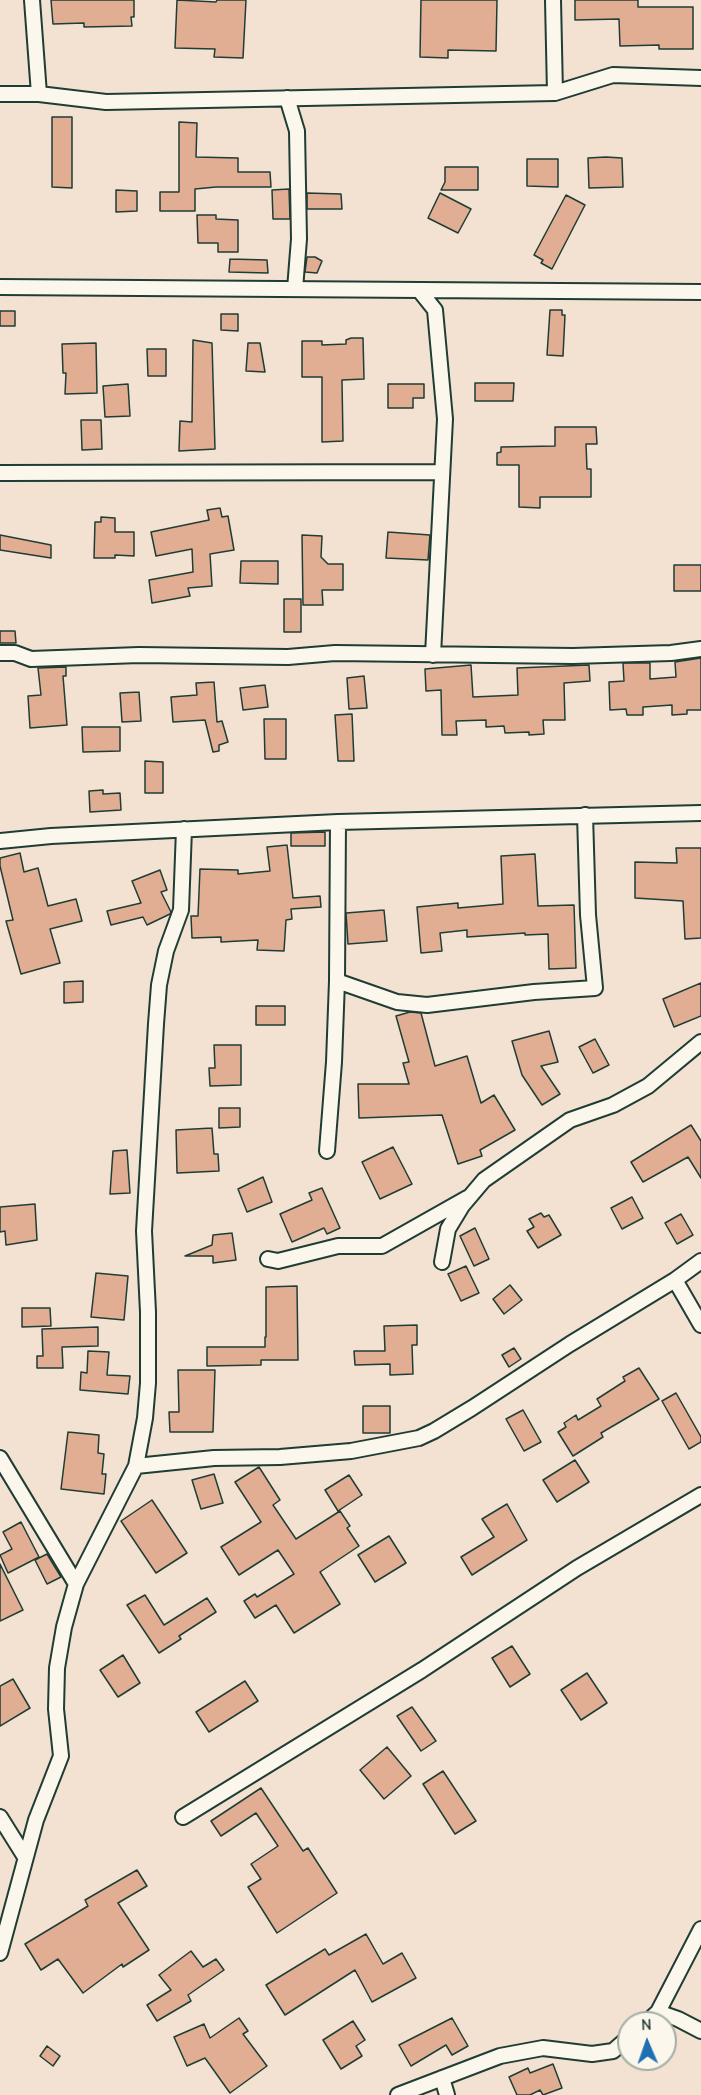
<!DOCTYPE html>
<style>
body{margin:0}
#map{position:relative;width:701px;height:2095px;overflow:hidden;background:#f3e1d2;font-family:"Comic Neue",sans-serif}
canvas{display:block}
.north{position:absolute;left:617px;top:2011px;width:60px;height:60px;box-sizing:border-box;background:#fbf7ec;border:2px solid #a3ada2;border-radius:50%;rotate:358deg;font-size:16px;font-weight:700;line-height:24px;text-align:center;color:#1f3d34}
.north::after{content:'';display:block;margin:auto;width:21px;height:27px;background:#1f6fb2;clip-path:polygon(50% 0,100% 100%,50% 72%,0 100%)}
</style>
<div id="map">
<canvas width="701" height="2095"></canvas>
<div class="north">N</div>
</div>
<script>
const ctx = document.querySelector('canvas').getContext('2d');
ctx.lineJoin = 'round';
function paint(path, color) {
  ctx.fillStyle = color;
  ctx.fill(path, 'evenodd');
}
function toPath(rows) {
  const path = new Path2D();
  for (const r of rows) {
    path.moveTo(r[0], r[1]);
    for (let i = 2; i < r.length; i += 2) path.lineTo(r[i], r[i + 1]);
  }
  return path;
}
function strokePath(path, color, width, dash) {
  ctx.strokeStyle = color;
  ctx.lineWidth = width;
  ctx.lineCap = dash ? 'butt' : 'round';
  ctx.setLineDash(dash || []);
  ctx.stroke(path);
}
const building = toPath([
 [51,0,134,0,134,17,131,17,132,26,84,27,84,23,53,24,51,0],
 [177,0,216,2,217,0,246,0,243,58,214,57,215,49,175,48,177,0],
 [421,0,497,0,496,51,448,50,448,58,420,57,421,0],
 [575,0,638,0,638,7,693,7,693,49,659,49,659,45,620,46,619,19,575,20,575,0],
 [52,117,72,117,72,188,52,187,52,117],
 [179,122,197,123,196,157,238,158,238,172,270,172,271,187,216,187,195,189,195,211,160,211,160,192,179,192,179,122],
 [606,157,622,158,623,187,589,188,588,158,606,157],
 [527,159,558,159,558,187,527,186,527,159],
 [445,167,478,167,478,190,441,190,445,182,445,167],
 [289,189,290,219,273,219,272,190,289,189],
 [116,190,137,191,137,211,116,212,116,190],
 [307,193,341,194,342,209,307,209,307,193],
 [440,193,471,209,458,233,428,218,440,193],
 [566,195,585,205,552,269,541,263,543,260,534,255,566,195],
 [197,215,216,215,216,219,238,220,238,252,218,252,218,243,198,243,197,215],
 [307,257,315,257,322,261,317,273,305,272,307,257],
 [230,259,267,260,268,273,229,272,230,259],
 [550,310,562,310,562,315,565,315,563,356,547,355,550,310],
 [0,311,15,311,15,326,0,326,0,311],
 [221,314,238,314,238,331,221,330,221,314],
 [351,338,363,338,364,379,342,380,343,441,322,442,322,377,302,377,302,341,322,341,322,345,346,344,346,340,351,338],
 [193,340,212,343,215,449,179,451,180,421,192,422,193,340],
 [96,343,97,393,65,394,66,373,63,373,62,344,96,343],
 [248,343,260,343,265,372,246,371,248,343],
 [147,349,166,349,166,376,148,376,147,349],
 [475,383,514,383,513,401,475,401,475,383],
 [128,384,130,416,105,417,103,386,128,384],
 [388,384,424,384,424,398,413,398,413,408,388,408,388,384],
 [81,420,101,420,102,449,82,450,81,420],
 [555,427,596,427,597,444,586,444,587,469,591,469,591,497,540,497,540,508,519,507,519,465,497,465,497,453,501,452,501,447,555,446,555,427],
 [220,508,222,517,228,516,234,550,210,554,212,586,188,588,190,596,152,603,149,580,193,572,192,549,156,556,151,532,209,520,207,510,220,508],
 [101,517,115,518,115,532,134,532,134,556,115,555,115,558,94,558,95,522,101,522,101,517],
 [388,532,430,535,428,560,386,558,388,532],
 [0,535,51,545,51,558,0,550,0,535],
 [302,535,322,536,321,557,328,564,343,564,343,590,322,590,323,605,303,605,302,535],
 [241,561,278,561,278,584,240,583,241,561],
 [674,565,701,565,701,591,674,591,674,565],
 [284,599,301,599,301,632,284,632,284,599],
 [0,631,15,631,16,643,0,643,0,631],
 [701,658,701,710,687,710,687,714,672,715,672,705,643,707,643,715,627,715,626,709,610,710,609,682,624,681,623,663,650,663,650,679,676,677,675,662,701,658],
 [471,665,473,697,518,695,517,668,589,665,590,681,564,683,565,720,543,720,544,734,529,735,529,732,505,733,504,726,486,727,486,720,456,721,457,735,442,735,441,690,426,691,425,669,471,665],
 [66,667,66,676,63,676,67,725,30,728,28,696,41,695,38,668,66,667],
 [364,676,367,708,349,709,347,678,364,676],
 [214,682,217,722,222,721,228,742,219,745,219,751,213,752,205,720,173,722,171,697,197,695,196,683,214,682],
 [265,685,268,707,243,710,240,688,265,685],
 [139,692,141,721,122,722,120,693,139,692],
 [352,714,354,761,338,761,335,715,352,714],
 [264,719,286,719,286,759,265,759,264,719],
 [82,727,120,727,120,751,83,752,82,727],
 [145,761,163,762,163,793,145,793,145,761],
 [103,790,103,794,120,793,121,810,90,812,89,791,103,790],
 [325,832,325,846,291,846,291,833,325,832],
 [287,845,293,898,320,896,321,907,291,909,292,919,286,920,284,951,257,950,258,940,221,942,221,937,192,938,191,916,198,916,200,869,238,870,238,874,270,871,267,847,287,845],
 [676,848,701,848,701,938,685,939,683,901,635,898,635,862,677,863,676,848],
 [20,853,24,872,38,868,48,906,76,899,82,921,50,929,60,963,21,974,6,921,13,920,0,866,0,858,20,853],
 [535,854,538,906,574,905,576,968,549,969,548,934,525,935,525,933,467,937,467,930,440,933,442,951,421,953,417,907,458,903,458,908,503,904,501,856,535,854],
 [160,870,167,890,161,892,171,912,170,914,147,925,143,917,111,925,107,911,141,903,132,881,160,870],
 [384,910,387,941,348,944,346,913,384,910],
 [83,981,83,1002,64,1003,64,982,83,981],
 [701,983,701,1016,674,1027,663,999,701,983],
 [256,1006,285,1006,285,1025,256,1025,256,1006],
 [410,1012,421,1013,435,1066,467,1056,481,1103,494,1095,515,1130,480,1150,482,1156,458,1164,442,1115,359,1118,358,1084,409,1084,403,1063,409,1062,396,1016,410,1012],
 [549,1031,558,1062,541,1066,560,1094,542,1105,522,1075,512,1041,549,1031],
 [595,1039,609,1065,593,1073,579,1047,595,1039],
 [214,1045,241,1045,241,1085,210,1086,209,1068,215,1068,214,1045],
 [219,1108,240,1108,240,1127,219,1128,219,1108],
 [691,1125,701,1141,701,1178,688,1157,643,1182,631,1162,691,1125],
 [212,1128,214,1154,218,1154,219,1171,177,1173,176,1130,212,1128],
 [393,1147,412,1184,380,1199,362,1162,393,1147],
 [127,1150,130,1193,110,1194,113,1151,127,1150],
 [263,1177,272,1202,247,1212,238,1189,263,1177],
 [322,1188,340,1228,327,1234,324,1228,292,1242,280,1214,312,1200,309,1193,322,1188],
 [632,1197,643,1218,622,1229,611,1208,632,1197],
 [35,1204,37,1240,6,1245,5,1231,0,1232,0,1207,35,1204],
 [541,1213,544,1217,549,1215,561,1235,538,1248,527,1231,534,1227,529,1219,541,1213],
 [681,1214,693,1235,677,1244,665,1223,681,1214],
 [475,1228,489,1259,474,1266,460,1236,475,1228],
 [232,1233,236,1260,213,1263,213,1256,185,1256,212,1245,213,1235,232,1233],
 [466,1266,479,1293,461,1301,448,1274,466,1266],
 [96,1273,128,1276,124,1320,91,1317,96,1273],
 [510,1285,522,1300,504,1314,493,1299,510,1285],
 [297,1286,298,1360,261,1360,261,1365,207,1366,207,1347,265,1347,265,1337,266,1337,266,1287,297,1286],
 [22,1308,50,1308,51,1326,22,1327,22,1308],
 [417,1325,417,1345,412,1345,413,1374,390,1375,390,1364,355,1365,354,1351,385,1351,384,1326,417,1325],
 [98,1327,98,1346,62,1347,63,1368,37,1368,37,1356,43,1356,42,1329,98,1327],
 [514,1348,521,1359,509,1367,502,1355,514,1348],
 [88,1351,109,1352,107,1375,130,1376,128,1394,80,1390,81,1372,87,1373,88,1351],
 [639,1368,659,1399,601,1433,603,1437,573,1456,558,1432,566,1427,564,1423,576,1415,578,1420,601,1406,597,1399,625,1381,623,1377,639,1368],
 [178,1370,215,1370,213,1432,170,1432,169,1412,179,1412,178,1370],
 [676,1393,701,1437,701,1442,689,1449,662,1401,676,1393],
 [363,1406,390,1406,390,1433,363,1433,363,1406],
 [523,1410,541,1442,524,1451,506,1419,523,1410],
 [68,1432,99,1435,98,1453,104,1454,102,1474,106,1474,104,1494,61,1489,68,1432],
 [575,1460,589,1482,557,1502,543,1480,575,1460],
 [259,1467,280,1500,273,1505,296,1539,340,1511,350,1526,347,1528,359,1546,320,1572,340,1604,294,1633,276,1605,255,1618,244,1601,255,1594,257,1597,294,1574,278,1550,239,1575,221,1547,261,1522,235,1482,259,1467],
 [214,1474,223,1503,201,1509,192,1480,214,1474],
 [349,1475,362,1495,338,1511,325,1490,349,1475],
 [152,1500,187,1553,156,1573,121,1521,152,1500],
 [507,1504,527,1540,472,1575,461,1557,494,1537,482,1519,507,1504],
 [21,1522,39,1557,8,1573,0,1555,12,1549,3,1532,21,1522],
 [389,1536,406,1563,375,1582,358,1555,389,1536],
 [47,1554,61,1577,47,1584,35,1560,47,1554],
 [0,1564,23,1610,0,1621,0,1564],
 [145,1595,164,1625,207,1598,216,1612,179,1636,181,1639,159,1653,127,1605,145,1595],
 [512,1646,530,1674,510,1687,492,1658,512,1646],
 [123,1655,140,1683,118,1697,100,1670,123,1655],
 [587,1673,607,1703,581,1720,561,1690,587,1673],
 [13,1679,30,1708,0,1726,0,1686,13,1679],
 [245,1681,258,1701,209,1732,196,1712,245,1681],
 [412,1707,436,1741,421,1751,397,1716,412,1707],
 [387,1747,411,1776,384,1799,360,1770,387,1747],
 [443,1771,476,1821,455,1834,423,1784,443,1771],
 [261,1788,303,1851,308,1848,337,1893,277,1933,248,1887,261,1879,251,1864,278,1846,256,1813,221,1836,211,1821,261,1788],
 [137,1870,147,1886,118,1903,149,1950,123,1967,122,1964,83,1993,58,1959,41,1970,25,1944,88,1906,85,1900,137,1870],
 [366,1934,383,1964,402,1953,416,1978,372,2002,355,1970,285,2015,266,1985,325,1949,329,1955,366,1934],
 [191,1951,203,1967,216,1959,224,1970,188,1995,191,2001,157,2021,147,2005,171,1990,159,1975,191,1951],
 [239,2018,248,2031,243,2034,267,2066,230,2093,205,2058,187,2066,174,2037,204,2024,210,2038,239,2018],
 [452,2018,468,2046,452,2055,446,2045,411,2066,399,2045,452,2018],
 [353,2021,365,2040,356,2046,362,2056,341,2069,323,2040,353,2021],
 [47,2046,60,2056,53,2066,40,2056,47,2046],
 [553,2064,562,2088,543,2095,540,2090,530,2095,517,2095,509,2077,528,2068,530,2073,553,2064]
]);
paint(building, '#e1ae94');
strokePath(building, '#1f3d34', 1.5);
const minor = toPath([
 [32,0,39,94],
 [553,0,555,93],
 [0,94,39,94,106,102,555,93,613,75,701,78],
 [287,98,297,131,299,239,295,289],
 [0,287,701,292],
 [419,290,435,310,445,419,433,655],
 [0,473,441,472],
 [0,653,15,653,31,659,139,655,288,657,335,653,573,656,671,653,701,649],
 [0,841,51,836,338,822,701,813],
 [337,981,397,1002,427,1005,534,992,595,988,588,915,585,815],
 [327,1151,334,1062,337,981,338,822],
 [268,1259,278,1261,338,1246,382,1246,467,1198],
 [442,1262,448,1229,462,1206,484,1180,570,1120,613,1105,648,1086,701,1042],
 [675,1280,701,1325],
 [0,1458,76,1584],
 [136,1466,214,1458,280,1457,351,1451,419,1438,434,1431,472,1408,570,1344,675,1280,701,1261],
 [0,1817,25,1857],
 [183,1817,422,1670,577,1568,701,1495],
 [0,1953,36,1820,61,1756,56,1709,57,1668,64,1627,76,1584,136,1466,145,1418,148,1383,148,1312,144,1231,156,1024,159,985,166,951,181,910,184,829],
 [658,2012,678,2019,701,2031],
 [646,2023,658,2012,701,1929],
 [442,2078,447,2095],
 [398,2095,500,2056,543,2048,592,2054,613,2051,629,2037]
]);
strokePath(minor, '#1f3d34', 18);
strokePath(minor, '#fbf7ec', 14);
</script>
